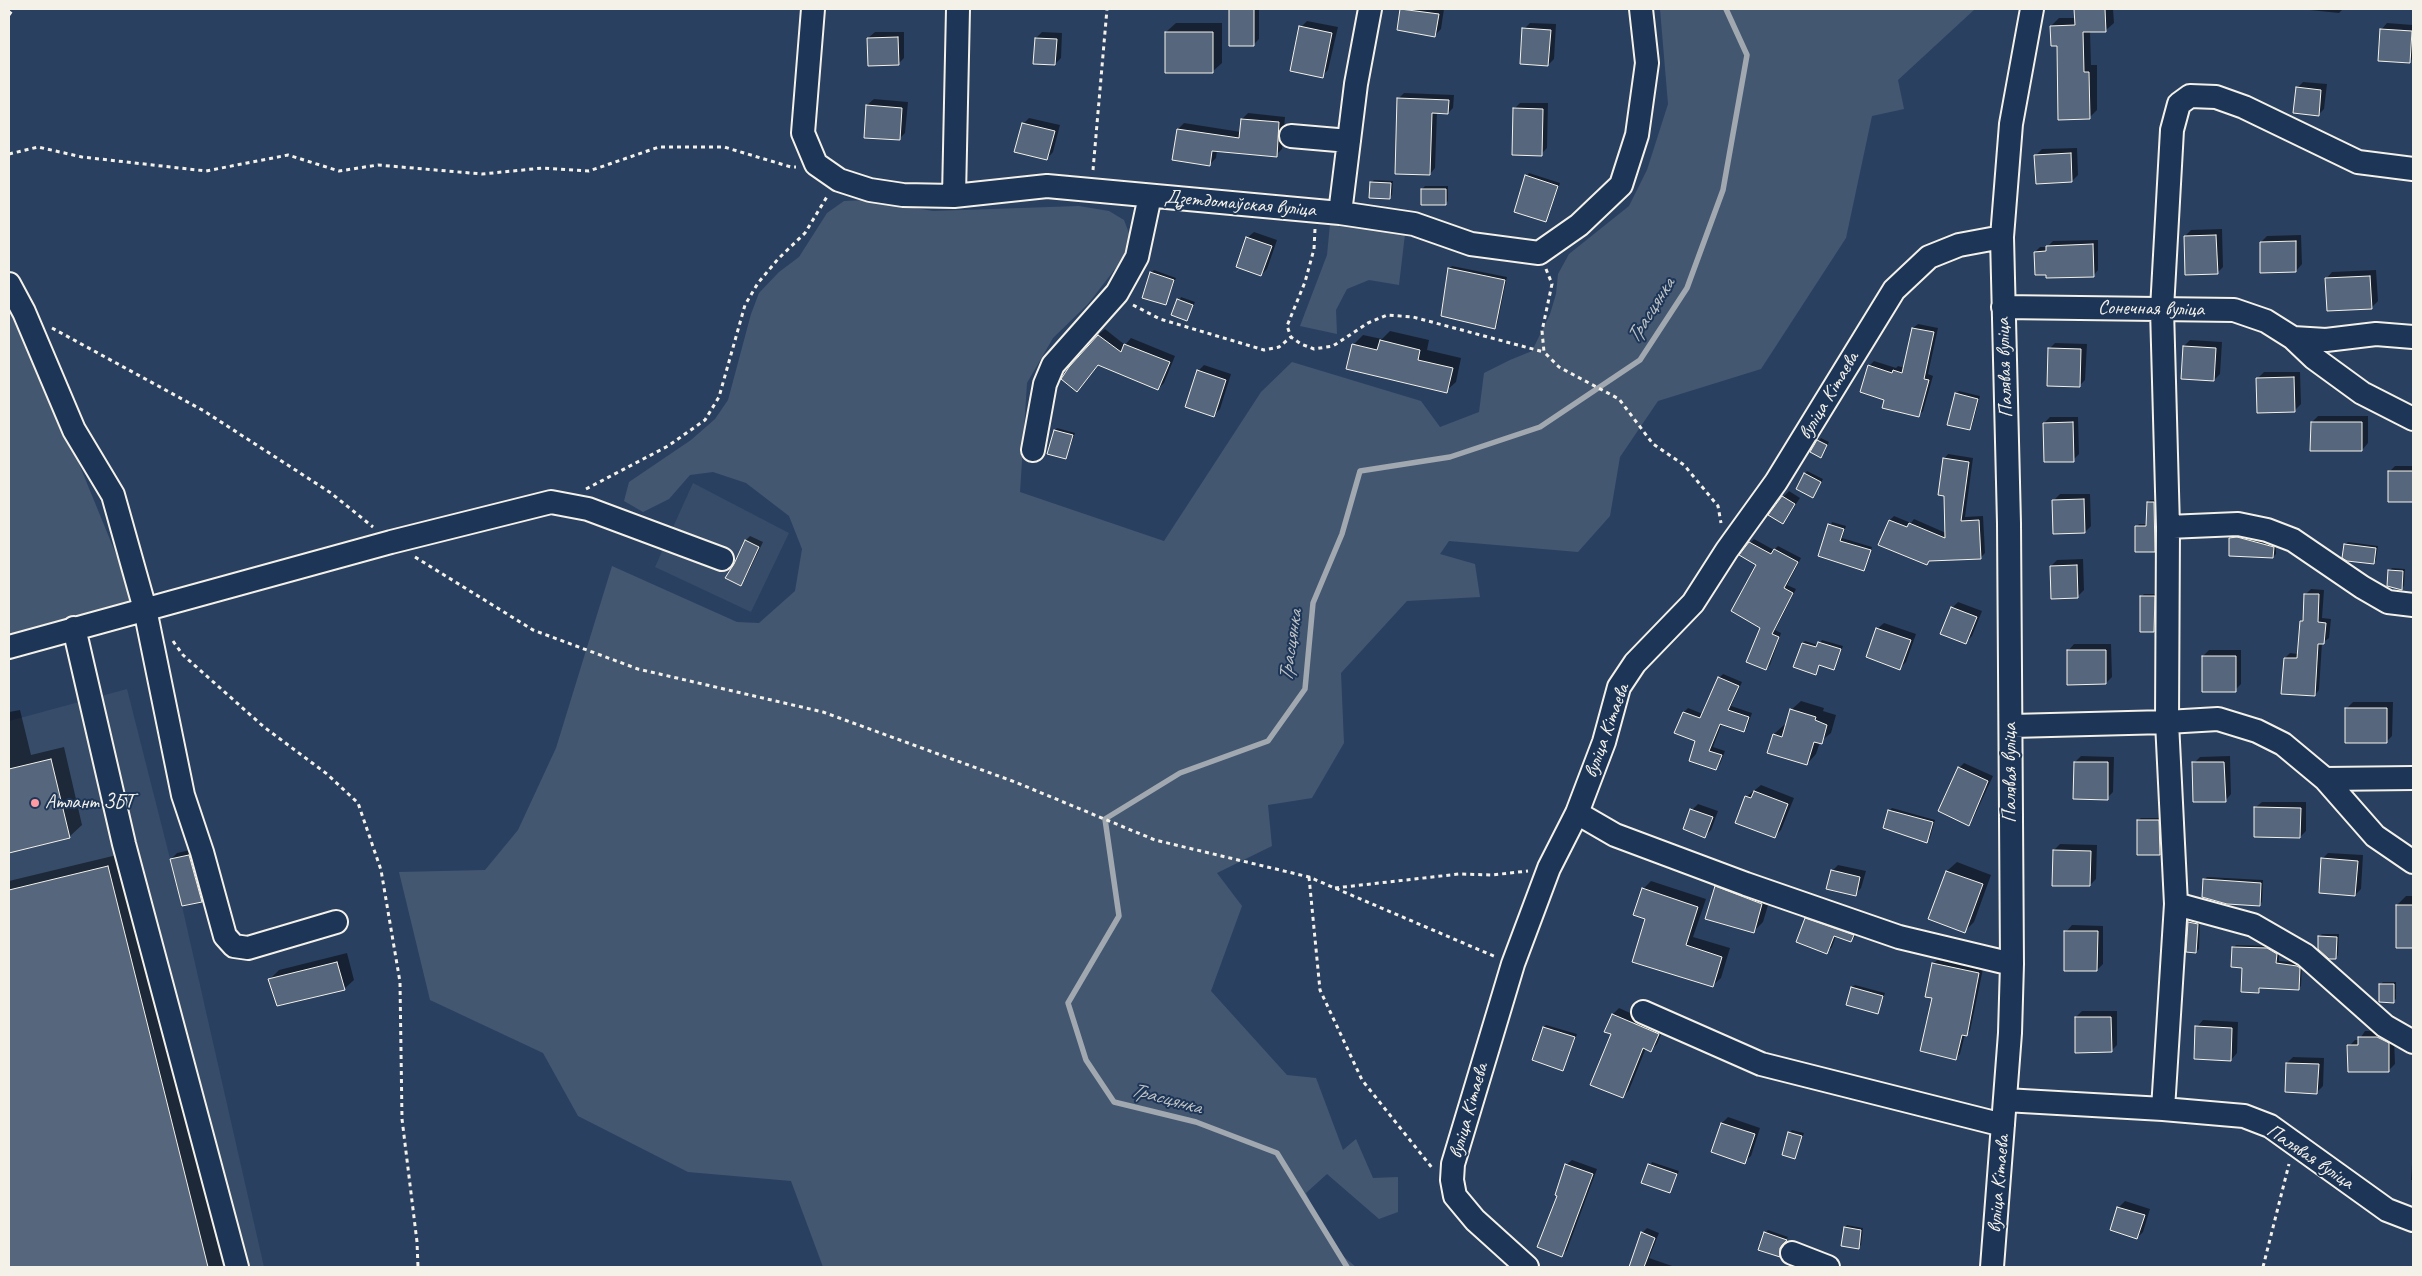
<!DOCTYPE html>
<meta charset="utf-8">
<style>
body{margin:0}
#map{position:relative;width:2422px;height:1276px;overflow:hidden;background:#2a4060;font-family:Caveat,sans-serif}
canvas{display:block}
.frame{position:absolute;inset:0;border:10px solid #f4f1e8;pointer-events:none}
</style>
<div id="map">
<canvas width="2422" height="1276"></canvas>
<div class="frame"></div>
</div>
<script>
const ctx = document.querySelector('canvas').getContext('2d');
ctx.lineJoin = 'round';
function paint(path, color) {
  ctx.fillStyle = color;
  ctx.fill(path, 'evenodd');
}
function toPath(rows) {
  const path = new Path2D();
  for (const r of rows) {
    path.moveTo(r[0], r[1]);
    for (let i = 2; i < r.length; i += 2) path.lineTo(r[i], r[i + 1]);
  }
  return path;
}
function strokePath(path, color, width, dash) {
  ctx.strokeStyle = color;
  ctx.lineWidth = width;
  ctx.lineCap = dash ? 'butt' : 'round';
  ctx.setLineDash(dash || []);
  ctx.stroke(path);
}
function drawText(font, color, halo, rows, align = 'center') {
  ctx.font = font + ' Caveat,sans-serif';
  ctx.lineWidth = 4;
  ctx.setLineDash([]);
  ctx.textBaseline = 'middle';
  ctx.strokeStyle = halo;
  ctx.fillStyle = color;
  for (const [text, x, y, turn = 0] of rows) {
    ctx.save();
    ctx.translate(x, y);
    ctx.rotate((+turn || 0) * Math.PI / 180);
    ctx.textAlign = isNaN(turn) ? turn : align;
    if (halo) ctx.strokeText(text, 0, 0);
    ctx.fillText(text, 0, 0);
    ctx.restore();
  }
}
paint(toPath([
 [693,483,789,533,751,612,655,567],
 [127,689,182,906,264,1267,9,1267,9,721]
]), '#374c69');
paint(toPath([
 [1660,9,1975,9,1898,80,1904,109,1872,116,1846,238,1761,369,1658,401,1620,457,1610,516,1578,552,1449,541,1440,554,1475,564,1480,597,1407,601,1341,673,1344,743,1312,798,1268,805,1272,846,1217,873,1242,906,1211,991,1287,1075,1316,1078,1343,1150,1356,1139,1373,1178,1398,1177,1398,1212,1379,1219,1327,1174,1306,1193,1331,1246,1356,1267,823,1267,791,1181,688,1172,578,1116,543,1053,430,1000,399,872,485,870,518,830,556,748,612,566,737,622,759,623,795,591,802,549,789,516,746,483,713,472,690,475,669,499,643,512,624,501,629,482,691,440,715,419,728,400,751,314,759,293,779,272,799,257,827,213,844,201,866,200,933,211,1079,206,1109,211,1124,220,1130,236,1122,260,1088,304,1053,338,1027,383,1020,492,1164,541,1261,392,1292,362,1421,401,1440,427,1479,412,1484,373,1510,360,1532,351,1550,314,1556,294,1558,274,1569,254,1629,206,1647,170,1668,104],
 [1330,224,1352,224,1405,234,1399,285,1369,280,1347,289,1336,310,1337,334,1300,326,1327,255],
 [9,304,18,315,136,603,9,635]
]), '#445771');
paint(toPath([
 [1230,9,1259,9,1259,39,1253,45,1230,45],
 [1402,9,1444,9,1441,29,1435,35,1399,29],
 [2075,9,2113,9,2114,23,2106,30,2090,31,2091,65,2097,65,2097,110,2089,118,2051,26,2059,18,2076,18],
 [2300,9,2343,9,2339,13],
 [1307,21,1338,27,1328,70,1322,76,1301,27],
 [1176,23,1222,23,1222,63,1212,72,1166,32],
 [1530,23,1556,24,1554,59,1548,65,1524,29],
 [2387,23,2413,25,2413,58,2410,62,2381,30],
 [875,32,904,32,904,58,898,64,868,38],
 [1042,32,1062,33,1061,58,1055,64,1036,38],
 [2303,82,2327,84,2324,109,2318,115,2297,88],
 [1404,93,1454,95,1453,108,1448,113,1437,112,1435,168,1430,174,1399,98],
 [874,99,908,102,905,133,899,139,867,105],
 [1520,103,1548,103,1547,148,1541,154,1514,109],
 [1248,113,1285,117,1282,149,1276,155,1217,150,1216,158,1210,164,1174,159,1178,129,1184,123,1241,132,1242,119],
 [1029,118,1060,125,1053,152,1047,159,1023,124],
 [2077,148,2078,175,2072,181,2036,155,2042,149],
 [1529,173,1560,183,1546,221,1527,176],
 [1374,180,1393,181,1392,195,1389,198,1371,183],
 [1425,186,1448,186,1448,201,1445,204,1422,189],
 [2222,229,2223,267,2217,273,2185,236,2191,230],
 [1254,232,1277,240,1267,269,1261,275,1247,238],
 [2301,235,2302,264,2296,271,2261,242,2267,236],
 [2098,240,2098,270,2093,276,2035,252,2040,247,2047,247,2053,241],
 [1452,266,1507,277,1497,325,1494,327,1443,299,1450,268],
 [1154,270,1176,278,1165,304,1151,273],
 [2376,270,2378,301,2372,307,2326,279,2332,272],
 [1181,297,1195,302,1186,320,1173,314],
 [1918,324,1938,328,1928,374,1933,376,1923,411,1918,416,1886,399,1869,366,1874,361,1896,368,1898,366,1905,368,1913,328],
 [1105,329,1125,345,1131,338,1175,356,1164,383,1158,389,1099,364,1083,384,1098,335],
 [1390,331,1429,340,1427,350,1461,358,1456,382,1446,391,1354,344,1363,335,1382,339],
 [2190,340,2222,342,2220,374,2214,380,2184,346],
 [2055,343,2087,344,2085,380,2079,386,2049,349],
 [1204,365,1231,374,1220,409,1214,415,1198,371],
 [2264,372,2300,372,2301,404,2294,411,2257,379],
 [1959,391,1980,396,1972,426,1970,429,1956,394],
 [2318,416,2368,416,2368,443,2362,450,2312,422],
 [2050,417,2078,417,2079,454,2073,460,2044,423],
 [1057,428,1075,433,1066,458,1055,431],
 [1821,438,1829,442,1821,456,1818,441],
 [1948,454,1973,458,1965,517,1983,516,1985,553,1980,558,1931,560,1927,564,1880,544,1890,520,1894,516,1911,523,1914,519,1946,533,1944,459],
 [2395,466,2413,466,2413,501,2389,501,2389,472],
 [1807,471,1823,479,1813,497,1805,474],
 [1789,491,1800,498,1783,523,1783,497],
 [2060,494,2090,494,2091,526,2085,532,2053,501],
 [2150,500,2156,500,2157,548,2154,551,2137,527,2139,524,2147,524,2148,502],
 [1832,522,1846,526,1842,538,1872,547,1864,569,1820,556],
 [2233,535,2240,535,2276,544,2276,554,2273,557,2230,538],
 [750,536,763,542,745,579,740,584,735,565,746,540],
 [1754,539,1774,550,1778,546,1801,558,1787,585,1796,589,1775,630,1781,633,1770,665,1766,669,1758,564,1750,543],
 [2348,542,2378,546,2376,560,2373,563,2345,545],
 [2083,559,2084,590,2078,596,2051,566,2057,560],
 [2392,568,2405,569,2404,586,2401,589,2389,571],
 [2311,589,2324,590,2322,618,2331,619,2329,638,2322,643,2319,690,2315,695,2285,658,2290,653,2298,654,2306,594],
 [2144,594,2157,594,2157,628,2154,630,2141,597],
 [1958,602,1982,611,1972,636,1965,643,1952,608],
 [1884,623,1916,634,1906,662,1900,668,1877,629],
 [1822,640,1843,646,1834,668,1820,664,1815,673,1803,643,1805,641,1818,645],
 [2074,644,2111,644,2112,677,2106,683,2068,651],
 [2209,650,2241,650,2241,684,2235,690,2203,656],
 [1723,674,1742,682,1731,706,1752,713,1747,727,1743,731,1722,723,1713,747,1725,751,1720,764,1716,769,1697,741,1676,733,1684,712,1688,708,1703,714,1719,678],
 [1801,701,1824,708,1823,711,1836,715,1831,733,1820,742,1816,754,1807,764,1769,753,1774,734,1784,725,1786,726,1791,710],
 [2353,702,2393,702,2392,736,2386,742,2347,708],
 [20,710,31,755,64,747,82,825,69,837,9,852,9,712],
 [2081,756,2114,757,2113,792,2107,798,2075,762],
 [2230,756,2231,794,2225,801,2194,763,2200,757],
 [1964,763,1993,776,1973,819,1968,824,1959,768],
 [1761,785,1794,798,1781,830,1775,836,1746,797],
 [2262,802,2306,802,2306,831,2300,837,2255,808],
 [1698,804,1718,811,1711,830,1705,836,1692,810],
 [1892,808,1935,820,1930,838,1927,841,1889,811],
 [2141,818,2161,818,2163,851,2160,854,2138,820],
 [2060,844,2097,845,2096,879,2090,885,2054,850],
 [195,849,208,895,202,901,171,859,177,853],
 [2328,853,2363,855,2361,889,2355,895,2322,859],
 [121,854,223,1267,9,1267,9,881],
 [1957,862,1991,875,1974,922,1965,931,1930,918,1947,871],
 [1838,865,1866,871,1861,888,1855,895,1832,871],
 [1725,877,1771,895,1763,922,1754,931,1716,887],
 [2207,877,2263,880,2262,902,2259,905,2204,880],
 [1651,881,1706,899,1693,937,1730,948,1721,978,1712,986,1647,918,1643,889],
 [2406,896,2413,896,2413,946,2397,947,2397,905],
 [1812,914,1858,930,1856,936,1850,941,1836,936,1832,947,1827,952,1806,919],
 [2192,920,2200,921,2199,949,2196,952,2189,922],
 [2072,925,2103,926,2103,964,2097,970,2066,932],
 [2322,934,2339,934,2338,955,2336,958,2319,937],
 [2236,945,2270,946,2279,951,2279,961,2298,962,2302,965,2301,986,2298,989,2261,987,2259,992,2233,948],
 [347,953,354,980,344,989,270,979,279,970],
 [1937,960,1983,969,1970,1031,1965,1034,1960,1054,1956,1058,1934,997,1933,964],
 [2383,982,2396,982,2396,999,2393,1001,2381,984],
 [1855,985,1885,993,1878,1012,1852,987],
 [1619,1008,1664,1028,1657,1044,1651,1050,1646,1048,1629,1090,1623,1097,1613,1034,1613,1014],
 [2082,1011,2117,1011,2117,1045,2111,1051,2076,1017],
 [2203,1020,2238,1022,2237,1053,2231,1060,2197,1027],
 [1546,1025,1577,1034,1563,1070,1544,1027],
 [2365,1031,2384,1031,2394,1037,2395,1064,2389,1070,2349,1046,2355,1040,2359,1040],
 [2293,1057,2324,1058,2323,1086,2317,1092,2287,1063],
 [1728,1117,1760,1128,1751,1156,1744,1162,1722,1123],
 [1792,1130,1804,1133,1795,1157,1789,1133],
 [2413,1148,2413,1180,2411,1180],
 [1572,1160,1597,1169,1567,1250,1562,1255,1559,1195,1566,1165],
 [1652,1162,1679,1171,1670,1192,1643,1182],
 [2125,1201,2150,1209,2143,1232,2137,1238,2111,1229,2119,1207],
 [1847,1225,1863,1228,1861,1245,1858,1248,1845,1228],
 [1647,1228,1659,1233,1649,1258,1675,1267,1631,1267,1642,1233],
 [1768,1230,1788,1237,1782,1244,1782,1254,1780,1256,1765,1233]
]), '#0007');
strokePath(toPath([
 [1347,1267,1277,1153,1196,1122,1114,1102,1086,1060,1068,1003,1119,916,1105,819,1180,773,1268,741,1305,689,1313,603,1342,534,1360,471,1450,457,1540,427,1640,360,1687,288,1723,190,1747,55,1726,9]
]), '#a1a8b0', 5.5);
const building = toPath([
 [1229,9,1254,9,1254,46,1229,46,1229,9],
 [1400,9,1439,14,1435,37,1397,30,1400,9],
 [2074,9,2105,9,2106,32,2083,32,2084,72,2089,72,2090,119,2058,120,2057,46,2051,46,2050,26,2075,25,2074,9],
 [1299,26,1332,33,1323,78,1290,71,1299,26],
 [1522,28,1551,30,1548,66,1520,64,1522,28],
 [2380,29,2412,31,2410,63,2378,61,2380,29],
 [1165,32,1213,32,1213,73,1165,73,1165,32],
 [898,37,899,65,868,66,867,38,898,37],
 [1035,38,1057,39,1055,65,1033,64,1035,38],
 [2296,87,2321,90,2319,116,2293,113,2296,87],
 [1397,98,1449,100,1448,114,1432,113,1430,175,1395,174,1397,98],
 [866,105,902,108,900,140,864,138,866,105],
 [1513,108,1543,109,1542,156,1512,155,1513,108],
 [1241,119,1279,122,1277,157,1212,151,1210,166,1172,160,1177,129,1239,138,1241,119],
 [1022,123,1055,131,1047,160,1014,152,1022,123],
 [2071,153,2072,182,2036,184,2034,155,2071,153],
 [1525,175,1558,186,1546,222,1514,212,1525,175],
 [1370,182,1391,183,1390,199,1369,198,1370,182],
 [1421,189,1446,189,1446,205,1421,205,1421,189],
 [2216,235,2218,274,2185,275,2184,236,2216,235],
 [1246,237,1272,246,1261,276,1236,267,1246,237],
 [2296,241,2296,272,2260,273,2260,242,2296,241],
 [2093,244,2094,277,2046,278,2046,275,2035,275,2034,252,2046,251,2046,246,2093,244],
 [1448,268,1505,280,1495,329,1441,316,1448,268],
 [1150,272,1174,280,1166,305,1142,298,1150,272],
 [2370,276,2372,309,2327,311,2325,278,2370,276],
 [1177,299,1193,305,1187,321,1171,315,1177,299],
 [1912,328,1934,332,1924,379,1929,380,1919,417,1882,408,1884,400,1860,392,1868,365,1892,373,1893,370,1902,373,1912,328],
 [1098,335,1121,352,1124,344,1170,362,1158,390,1098,365,1077,392,1061,379,1069,367,1098,335],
 [1380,340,1420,350,1418,360,1453,368,1447,393,1346,369,1352,344,1377,350,1380,340],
 [2183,346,2216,348,2214,381,2181,379,2183,346],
 [2048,348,2081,349,2080,387,2047,386,2048,348],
 [1197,370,1226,380,1214,417,1185,407,1197,370],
 [2294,377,2295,412,2257,413,2256,378,2294,377],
 [1955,393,1978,399,1970,430,1947,425,1955,393],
 [2073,422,2074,462,2044,462,2043,423,2073,422],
 [2311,422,2362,422,2362,451,2310,451,2311,422],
 [1054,430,1073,435,1066,459,1047,454,1054,430],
 [1817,440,1827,445,1821,458,1810,452,1817,440],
 [1943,458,1969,462,1961,521,1979,520,1981,559,1929,561,1927,565,1878,545,1889,520,1907,527,1909,523,1945,538,1944,496,1938,495,1943,458],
 [2388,471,2413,471,2413,502,2388,502,2388,471],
 [1804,473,1821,482,1813,498,1796,489,1804,473],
 [1782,496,1795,504,1783,524,1768,515,1782,496],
 [2084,499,2085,533,2053,534,2052,500,2084,499],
 [2147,502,2154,502,2155,552,2135,552,2135,526,2146,526,2147,502],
 [1828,524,1844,529,1840,541,1871,550,1864,571,1818,556,1828,524],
 [2237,537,2274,547,2273,558,2229,556,2229,538,2237,537],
 [745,540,759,547,741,586,725,578,734,564,745,540],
 [1749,542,1771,554,1774,549,1798,562,1784,588,1793,593,1772,634,1779,637,1766,670,1746,662,1760,628,1731,611,1756,565,1739,555,1749,542],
 [2344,544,2376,548,2374,564,2347,561,2342,558,2344,544],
 [2077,565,2078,598,2051,599,2050,566,2077,565],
 [2388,570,2403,571,2402,590,2387,586,2388,570],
 [2304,594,2319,594,2318,622,2326,623,2324,644,2318,644,2315,696,2281,694,2284,658,2297,658,2300,621,2303,621,2304,594],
 [2140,596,2155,596,2154,632,2140,632,2140,596],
 [1951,607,1977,617,1966,644,1940,634,1951,607],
 [1876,628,1911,640,1900,670,1866,657,1876,628],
 [1818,642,1841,649,1834,670,1819,665,1816,675,1793,667,1802,643,1816,647,1818,642],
 [2067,650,2106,650,2106,684,2067,685,2067,650],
 [2202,656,2236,656,2236,692,2202,692,2202,656],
 [1718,677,1739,686,1728,710,1749,717,1744,732,1720,724,1709,751,1722,755,1716,770,1689,761,1695,741,1674,733,1683,712,1700,718,1718,677],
 [2345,708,2387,708,2387,743,2345,743,2345,708],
 [1790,709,1816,717,1815,720,1827,725,1822,744,1814,742,1807,765,1767,753,1773,734,1782,737,1790,709],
 [51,759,70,838,9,853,9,769,51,759],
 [2074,762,2108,762,2108,800,2073,799,2074,762],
 [2192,762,2224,762,2226,802,2193,802,2192,762],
 [1958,767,1988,781,1969,826,1938,811,1958,767],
 [1754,791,1788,804,1775,838,1735,823,1745,796,1751,798,1754,791],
 [2254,807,2301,808,2300,838,2254,837,2254,807],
 [1690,809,1713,817,1705,838,1683,829,1690,809],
 [1888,810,1933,822,1927,843,1883,828,1888,810],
 [2137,820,2159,820,2160,855,2137,855,2137,820],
 [2053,850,2091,851,2090,886,2052,886,2053,850],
 [189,855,202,902,182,906,170,859,189,855],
 [2321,858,2358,861,2355,896,2319,893,2321,858],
 [108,866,208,1267,9,1267,9,890,108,866],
 [1831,870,1860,877,1856,896,1826,889,1831,870],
 [1946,871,1983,884,1965,933,1928,919,1946,871],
 [2203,879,2261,883,2260,906,2227,904,2202,897,2203,879],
 [1715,886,1762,904,1754,933,1705,919,1715,886],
 [1642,888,1698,907,1686,945,1722,957,1713,987,1632,962,1645,919,1633,915,1642,888],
 [2396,905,2413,905,2413,948,2396,948,2396,905],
 [1805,918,1854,935,1851,942,1834,936,1827,954,1796,942,1805,918],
 [2188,922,2198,924,2196,953,2186,952,2188,922],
 [2064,931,2098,931,2097,971,2064,971,2064,931],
 [2318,936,2337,937,2336,959,2329,959,2318,949,2318,936],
 [2232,947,2267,948,2277,954,2276,963,2297,966,2300,968,2299,990,2259,988,2259,993,2241,992,2242,968,2231,967,2232,947],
 [337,962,345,990,277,1006,268,979,337,962],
 [1932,963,1979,973,1967,1036,1962,1035,1956,1060,1920,1051,1932,998,1925,997,1932,963],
 [2379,984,2394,984,2394,1003,2379,1002,2379,984],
 [1851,987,1883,996,1878,1014,1846,1005,1851,987],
 [1612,1014,1659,1034,1651,1052,1643,1048,1623,1098,1590,1085,1611,1034,1604,1032,1612,1014],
 [2075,1017,2111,1017,2112,1052,2075,1053,2075,1017],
 [2195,1026,2232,1028,2231,1061,2194,1059,2195,1026],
 [1543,1027,1575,1037,1563,1071,1532,1060,1543,1027],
 [2358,1037,2377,1037,2389,1043,2389,1072,2348,1072,2347,1045,2358,1045,2358,1037],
 [2286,1063,2319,1064,2317,1094,2285,1092,2286,1063],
 [1721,1123,1755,1134,1745,1164,1711,1152,1721,1123],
 [1788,1132,1802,1136,1795,1159,1782,1155,1788,1132],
 [1565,1164,1593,1174,1562,1257,1537,1247,1557,1196,1555,1195,1565,1164],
 [1648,1164,1677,1174,1670,1193,1641,1183,1648,1164],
 [2117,1207,2145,1215,2137,1239,2110,1230,2117,1207],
 [1844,1227,1861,1230,1859,1249,1841,1246,1844,1227],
 [1641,1232,1655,1238,1644,1267,1629,1267,1641,1232],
 [1764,1232,1787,1240,1780,1248,1780,1257,1758,1250,1764,1232]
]);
paint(building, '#56677d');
strokePath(building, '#f4f1e8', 1);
const minor = toPath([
 [813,9,803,133,816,164,839,180,870,190,903,195,954,196,1047,186,1340,213,1414,224,1471,244,1539,253,1579,225,1621,185,1637,135,1647,63,1641,9],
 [1291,136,1349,141],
 [954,196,958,9],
 [1340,213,1356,84,1370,9],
 [9,284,24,312,74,430,113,495,145,609,183,795,202,852,225,936,234,946,248,948,336,922],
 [2003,307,2234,310,2266,321,2293,338,2314,358,2362,393,2413,419],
 [2293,338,2326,340,2376,334,2413,337],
 [1033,450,1045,384,1053,365,1117,293,1137,257,1150,196],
 [2168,527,2238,524,2267,530,2293,540,2362,587,2388,602,2413,605],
 [74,628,124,844,237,1267],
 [9,647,391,542,551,502,588,509,722,559],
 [2012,726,2167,722,2218,719,2257,731,2283,744,2325,779,2375,836,2413,862],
 [2325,779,2413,778],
 [1577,813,1615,835,1746,884,1899,937,2012,964],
 [2176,904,2253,925,2305,955,2385,1026,2413,1042],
 [1643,1012,1761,1064,2003,1125],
 [2005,1100,2163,1109,2244,1116,2270,1126,2387,1210,2413,1220],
 [2163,1109,2176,904,2167,722,2168,527,2162,309,2172,130,2179,104,2190,96,2216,97,2244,107,2358,162,2413,169],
 [1792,1253,1828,1267],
 [1527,1267,1475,1220,1455,1196,1452,1180,1453,1164,1513,964,1549,868,1577,813,1604,742,1619,687,1635,663,1693,603,1727,550,1776,482,1894,290,1929,257,1959,245,2002,237],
 [1992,1267,2010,1033,2012,964,2009,523,2002,237,2011,124,2032,9]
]);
strokePath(minor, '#f4f1e8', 26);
strokePath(toPath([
 [9,15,13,9],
 [9,154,38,147,82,157,206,171,288,155,339,171,378,165,482,174,543,168,589,171,659,147,724,147,791,167,796,167],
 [1093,170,1107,9],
 [1315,229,1314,249,1305,282,1287,326,1291,337,1301,344,1314,349,1333,346,1368,323,1387,315,1413,317,1544,352],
 [1546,269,1552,284,1542,331,1544,352,1559,367,1619,399,1653,444,1684,465,1718,506,1721,523],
 [1133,305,1160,319,1264,350,1279,347,1291,337],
 [52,328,204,411,331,493,373,527],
 [586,489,668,446,705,420,719,397,745,305,758,283,778,259,805,233,828,195],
 [415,557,533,630,638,669,823,712,1015,782,1155,840,1309,877,1496,957],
 [173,641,183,655,264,727,327,774,358,803,381,870,400,982,402,1119,417,1242,418,1267],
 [1309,877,1320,990,1362,1080,1433,1169],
 [1335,888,1459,874,1492,875,1528,871],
 [2263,1267,2289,1164]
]), '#f4f1e8', 3, [4, 4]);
strokePath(minor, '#1d3557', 22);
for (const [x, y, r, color] of [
 [35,803,5,"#ff9aa2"]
]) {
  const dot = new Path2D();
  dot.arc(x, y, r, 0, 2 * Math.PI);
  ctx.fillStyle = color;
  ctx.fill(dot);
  strokePath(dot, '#1d3557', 2);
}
drawText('20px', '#f4f1e8', '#1d3557', [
 ["Дзетдомаўская вуліца",1240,204,5],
 ["Сонечная вуліца",2151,309,1],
 ["Палявая вуліца",2005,368,-92],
 ["вуліца Кітаева",1829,396,-59],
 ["вуліца Кітаева",1607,731,-70],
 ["Палявая вуліца",2011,773,-90],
 ["вуліца Кітаева",1469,1111,-74],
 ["Палявая вуліца",2310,1157,34],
 ["вуліца Кітаева",1999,1184,-85]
]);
drawText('20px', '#f4f1e8', '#1d3557', [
 ["Атлант ЗБТ",45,803]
], 'left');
drawText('italic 21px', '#bdc1c2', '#1d3557', [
 ["Трасцянка",1651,311,-58],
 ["Трасцянка",1291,646,-82],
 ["Трасцянка",1166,1099,15]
]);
</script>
